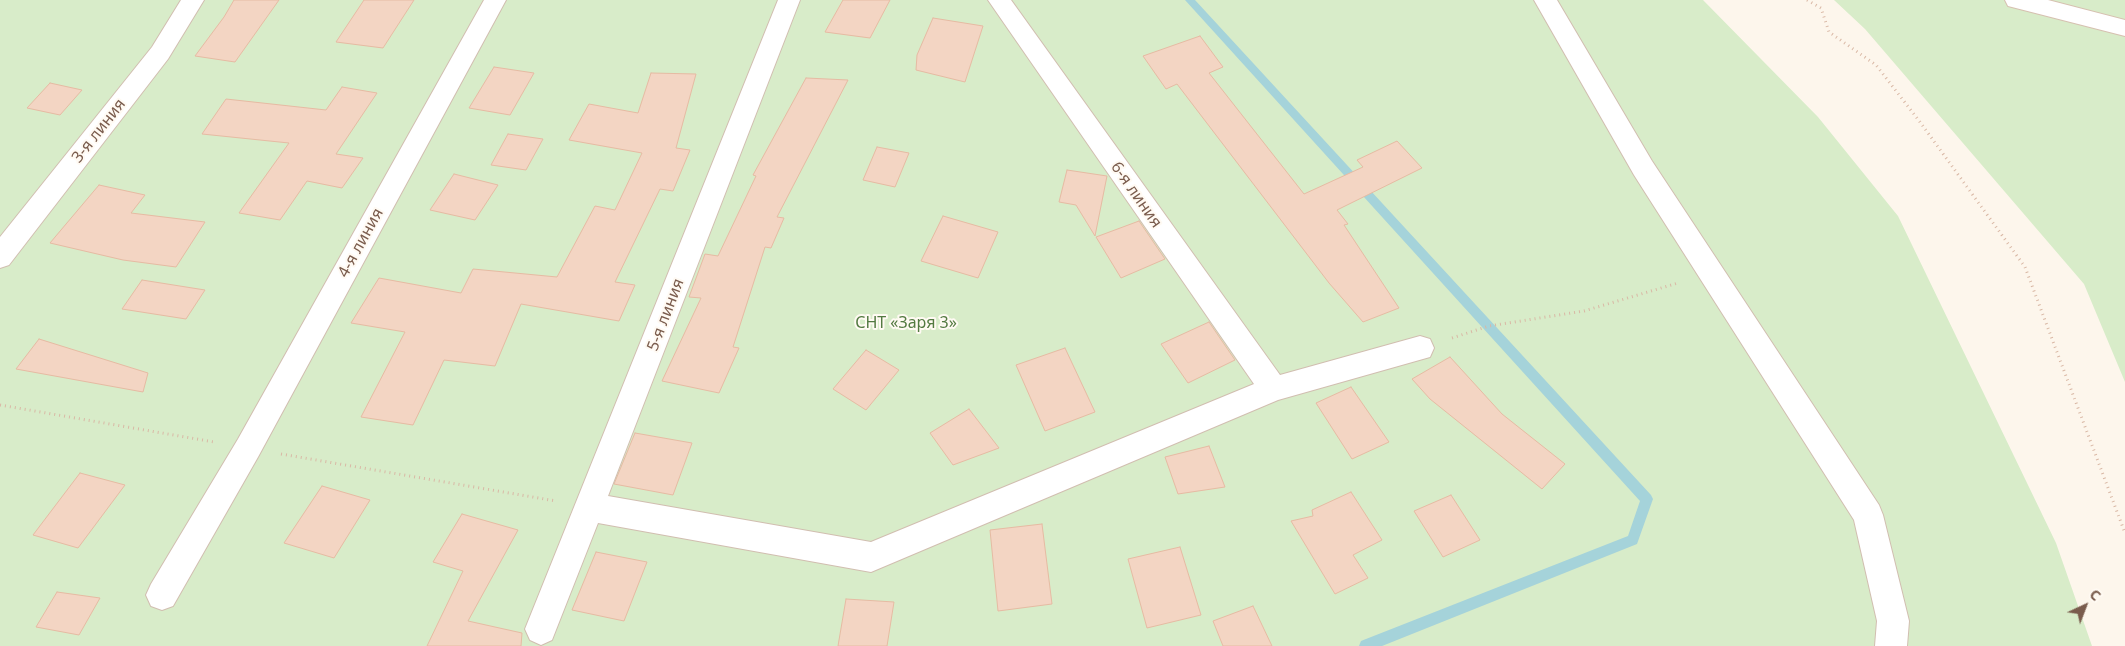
<!DOCTYPE html>
<meta charset="utf-8">
<style>
body{margin:0}
#map{position:relative;width:2125px;height:646px;overflow:hidden;background:#fdf6ec;font-family:"Noto Sans",sans-serif}
canvas{display:block}
.north{position:absolute;left:2060px;top:581px;width:50px;height:50px;-webkit-text-stroke:4px #fffaf3;paint-order:stroke;rotate:43deg;font-size:14px;font-weight:700;line-height:20px;text-align:center;color:#7a5c4d}
.north::after{content:'';display:block;margin:auto;width:18px;height:22px;background:#7a5c4d;clip-path:polygon(50% 0,100% 100%,50% 72%,0 100%)}
</style>
<div id="map">
<canvas width="2125" height="646"></canvas>
<div class="north">С</div>
</div>
<script>
const ctx = document.querySelector('canvas').getContext('2d');
ctx.lineJoin = 'round';
function paint(path, color) {
  ctx.fillStyle = color;
  ctx.fill(path, 'evenodd');
}
function toPath(rows) {
  const path = new Path2D();
  for (const r of rows) {
    path.moveTo(r[0], r[1]);
    for (let i = 2; i < r.length; i += 2) path.lineTo(r[i], r[i + 1]);
  }
  return path;
}
function strokePath(path, color, width, dash) {
  ctx.strokeStyle = color;
  ctx.lineWidth = width;
  ctx.lineCap = dash ? 'butt' : 'round';
  ctx.setLineDash(dash || []);
  ctx.stroke(path);
}
function drawText(font, color, halo, rows, align = 'center') {
  ctx.font = font + ' "Noto Sans",sans-serif';
  ctx.lineWidth = 4;
  ctx.setLineDash([]);
  ctx.textBaseline = 'middle';
  ctx.strokeStyle = halo;
  ctx.fillStyle = color;
  for (const [text, x, y, turn = 0] of rows) {
    ctx.save();
    ctx.translate(x, y);
    ctx.rotate((+turn || 0) * Math.PI / 180);
    ctx.textAlign = isNaN(turn) ? turn : align;
    if (halo) ctx.strokeText(text, 0, 0);
    ctx.fillText(text, 0, 0);
    ctx.restore();
  }
}
paint(toPath([
 [0,0,1703,0,1818,117,1898,216,2056,543,2092,646,0,646],
 [1834,0,2125,0,2125,382,2084,284,1865,29]
]), '#d8ecc9');
paint(toPath([
 [1185,0,1195,0,1651,495,1653,499,1637,544,1382,646,1359,646,1361,641,1366,639,1628,536,1640,501,1185,0]
]), '#a5d3da');
const building = toPath([
 [234,0,279,0,235,62,195,56,224,17,234,0],
 [364,0,414,0,383,48,336,42,364,0],
 [843,0,890,0,870,38,825,32,843,0],
 [933,18,983,26,965,82,916,70,917,55,933,18],
 [1200,36,1223,67,1209,73,1304,194,1363,167,1357,160,1397,141,1422,168,1337,210,1348,224,1344,225,1399,308,1363,322,1329,283,1177,84,1166,89,1143,56,1200,36],
 [494,67,534,73,510,115,469,108,494,67],
 [651,73,696,74,676,148,690,150,673,191,660,189,615,282,635,285,619,321,521,304,495,366,444,360,413,425,361,417,405,332,351,323,379,278,461,293,473,269,557,277,595,206,615,210,642,153,569,140,589,104,638,113,651,73],
 [806,78,848,80,777,217,784,218,771,248,765,247,733,347,739,348,719,393,662,381,701,298,689,297,705,254,718,256,756,176,753,175,806,78],
 [50,83,82,90,60,115,27,108,50,83],
 [342,87,377,93,336,154,363,158,342,188,307,181,280,220,239,213,289,143,202,134,226,99,326,110,342,87],
 [508,134,543,139,526,170,491,165,508,134],
 [877,147,909,153,895,187,863,180,877,147],
 [1067,170,1107,176,1095,236,1076,205,1059,202,1067,170],
 [454,174,498,185,475,220,430,210,454,174],
 [99,185,145,195,131,213,205,222,176,267,123,260,50,243,99,185],
 [943,216,998,232,978,278,921,261,943,216],
 [1139,221,1165,259,1121,278,1096,237,1139,221],
 [142,280,205,290,186,319,122,309,142,280],
 [1209,322,1235,360,1188,383,1161,344,1209,322],
 [39,339,148,373,143,392,16,369,39,339],
 [1065,348,1095,412,1045,431,1016,365,1065,348],
 [866,350,899,370,866,410,833,389,866,350],
 [1450,357,1502,414,1565,464,1542,489,1430,399,1412,379,1450,357],
 [1351,387,1389,442,1352,459,1316,403,1351,387],
 [969,409,999,448,953,465,930,433,969,409],
 [635,433,692,443,673,495,614,484,635,433],
 [1209,446,1225,487,1178,494,1165,457,1209,446],
 [80,473,125,485,78,548,33,535,80,473],
 [322,486,370,500,334,558,284,543,322,486],
 [1351,492,1382,540,1353,555,1368,578,1335,594,1291,521,1313,516,1312,510,1351,492],
 [1451,495,1480,540,1443,557,1414,511,1451,495],
 [462,514,518,530,468,621,522,633,521,646,427,646,463,571,433,562,462,514],
 [1042,524,1052,604,998,611,990,530,1042,524],
 [1180,547,1201,615,1147,628,1128,559,1180,547],
 [596,552,647,562,624,621,572,610,596,552],
 [57,592,100,598,79,635,36,627,57,592],
 [846,599,894,602,887,646,838,646,846,599],
 [1253,606,1272,646,1223,646,1213,621,1253,606]
]);
paint(building, '#f3d5c3');
strokePath(building, '#e6bba3', 1);
const street = toPath([
 [181,0,204,0,168,59,9,265,0,268,0,237,152,47,181,0],
 [484,0,506,0,258,457,173,606,162,610,151,606,146,595,151,584,238,439,484,0],
 [778,0,800,0,608,496,871,542,1254,384,988,0,1011,0,1280,375,1420,336,1430,339,1434,348,1430,357,1278,400,871,572,598,523,552,640,541,645,530,640,525,629,778,0],
 [1534,0,1557,0,1652,161,1879,505,1883,515,1909,621,1907,646,1875,646,1877,621,1854,520,1634,175,1534,0]
]);
const secondary = toPath([
 [2005,0,2048,0,2125,20,2125,36,2008,6,2005,0]
]);
strokePath(street, '#d1beb0', 2);
strokePath(secondary, '#d6c0b0', 2);
strokePath(toPath([
 [1807,0,1821,8,1829,32,1876,65,1920,122,2025,267,2125,533],
 [1452,338,1489,326,1584,311,1678,283],
 [0,405,214,442],
 [281,454,556,501]
]), '#d9b8a5', 3, [1, 4]);
paint(street, '#fff');
paint(secondary, '#fff');
drawText('16px', '#7a5c4d', '#fffaf3', [
 ["3-я линия",99,131,-52],
 ["6-я линия",1136,195,55],
 ["4-я линия",361,243,-61],
 ["5-я линия",666,315,-69]
]);
drawText('16px', '#537a41', '#fffaf3', [
 ["СНТ «Заря 3»",906,323]
]);
</script>
